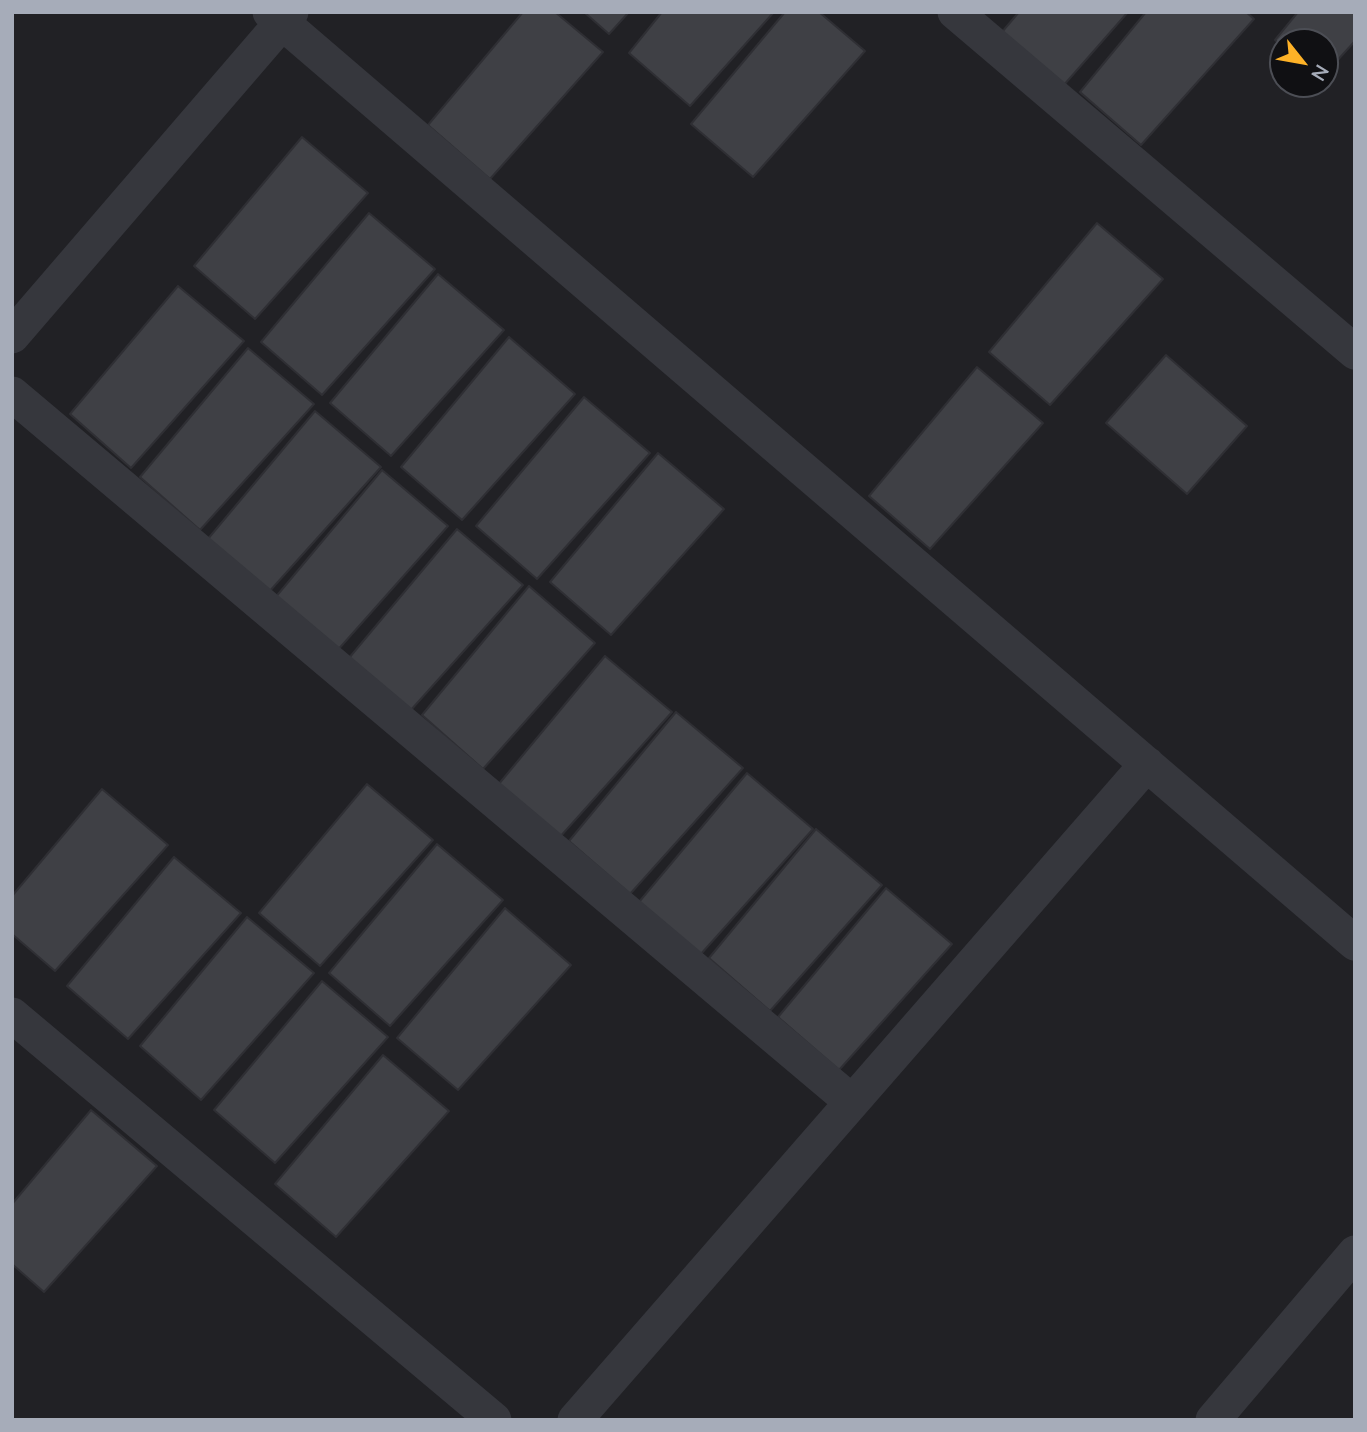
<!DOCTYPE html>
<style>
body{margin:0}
#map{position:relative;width:1367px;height:1432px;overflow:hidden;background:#151518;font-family:Lato,sans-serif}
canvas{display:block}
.frame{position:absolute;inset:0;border:14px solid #a6acb9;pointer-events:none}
.north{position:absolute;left:1269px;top:28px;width:70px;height:70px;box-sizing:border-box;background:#101013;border:2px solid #4c4e55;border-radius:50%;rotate:121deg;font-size:19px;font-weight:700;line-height:28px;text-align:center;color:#a6acb9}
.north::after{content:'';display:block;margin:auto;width:24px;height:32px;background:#feb227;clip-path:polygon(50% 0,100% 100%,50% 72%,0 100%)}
</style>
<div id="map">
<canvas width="1367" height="1432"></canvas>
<div class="frame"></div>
<div class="north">N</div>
</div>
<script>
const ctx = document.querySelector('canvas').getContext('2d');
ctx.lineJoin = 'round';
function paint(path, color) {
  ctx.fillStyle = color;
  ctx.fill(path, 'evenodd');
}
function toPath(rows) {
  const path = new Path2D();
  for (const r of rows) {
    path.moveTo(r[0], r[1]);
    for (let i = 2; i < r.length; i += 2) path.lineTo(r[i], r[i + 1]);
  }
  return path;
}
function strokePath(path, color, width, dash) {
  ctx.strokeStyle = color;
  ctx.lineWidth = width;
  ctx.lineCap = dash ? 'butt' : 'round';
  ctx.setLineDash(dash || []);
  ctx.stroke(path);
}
paint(toPath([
 [12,12,1355,12,1355,1420,12,1420],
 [1283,42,1325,42,1325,84,1283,84]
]), '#212125');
const building = toPath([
 [523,12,555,12,603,52,490,179,428,125,523,12],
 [584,12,629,12,609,34,584,12],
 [662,12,774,12,690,106,629,53,662,12],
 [785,12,819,12,865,51,753,177,691,124,785,12],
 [1019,12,1128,12,1063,86,1002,32,1019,12],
 [1146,12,1246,12,1254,19,1141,145,1080,92,1146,12],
 [1298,12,1355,12,1355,41,1325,74,1325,42,1283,42,1283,47,1275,40,1298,12],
 [302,137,368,193,255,319,194,266,302,137],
 [369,213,435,269,322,395,261,342,369,213],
 [1097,223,1163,279,1050,405,989,352,1097,223],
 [438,274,504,330,391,456,330,403,438,274],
 [178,286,244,341,131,468,70,414,178,286],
 [509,337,575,394,462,520,401,467,509,337],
 [248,348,314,404,200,530,140,477,248,348],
 [1166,355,1247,426,1187,494,1106,423,1166,355],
 [977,367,1043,423,930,549,869,496,977,367],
 [584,397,650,453,537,579,476,526,584,397],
 [315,411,381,467,268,593,207,540,315,411],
 [658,453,724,509,611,635,550,582,658,453],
 [382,470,448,526,336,652,274,599,382,470],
 [457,529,523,585,410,711,349,658,457,529],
 [529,586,595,643,483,769,422,715,529,586],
 [605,656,672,712,559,838,498,785,605,656],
 [676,712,743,768,630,894,569,841,676,712],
 [747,773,813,829,700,955,639,902,747,773],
 [367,784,433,840,320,966,259,913,367,784],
 [102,789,168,845,55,971,12,934,12,896,102,789],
 [816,829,882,885,770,1011,709,958,816,829],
 [437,844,503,900,390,1026,329,973,437,844],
 [174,857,241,913,128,1039,67,986,174,857],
 [886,888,952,944,839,1070,778,1017,886,888],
 [505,908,571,965,458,1090,397,1038,505,908],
 [247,917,314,973,201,1100,140,1046,247,917],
 [322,981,388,1037,275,1163,214,1110,322,981],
 [383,1055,449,1111,336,1237,275,1184,383,1055],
 [91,1110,157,1166,44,1292,12,1264,12,1204,91,1110]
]);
paint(building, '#3f4045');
strokePath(building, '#2f2f34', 2);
strokePath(toPath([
 [270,12,1355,943],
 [955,12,1355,352],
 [12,336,291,12],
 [12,394,852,1102],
 [12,1015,494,1420],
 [575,1420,1147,764],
 [1213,1420,1355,1253]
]), '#36373d', 35);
</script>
